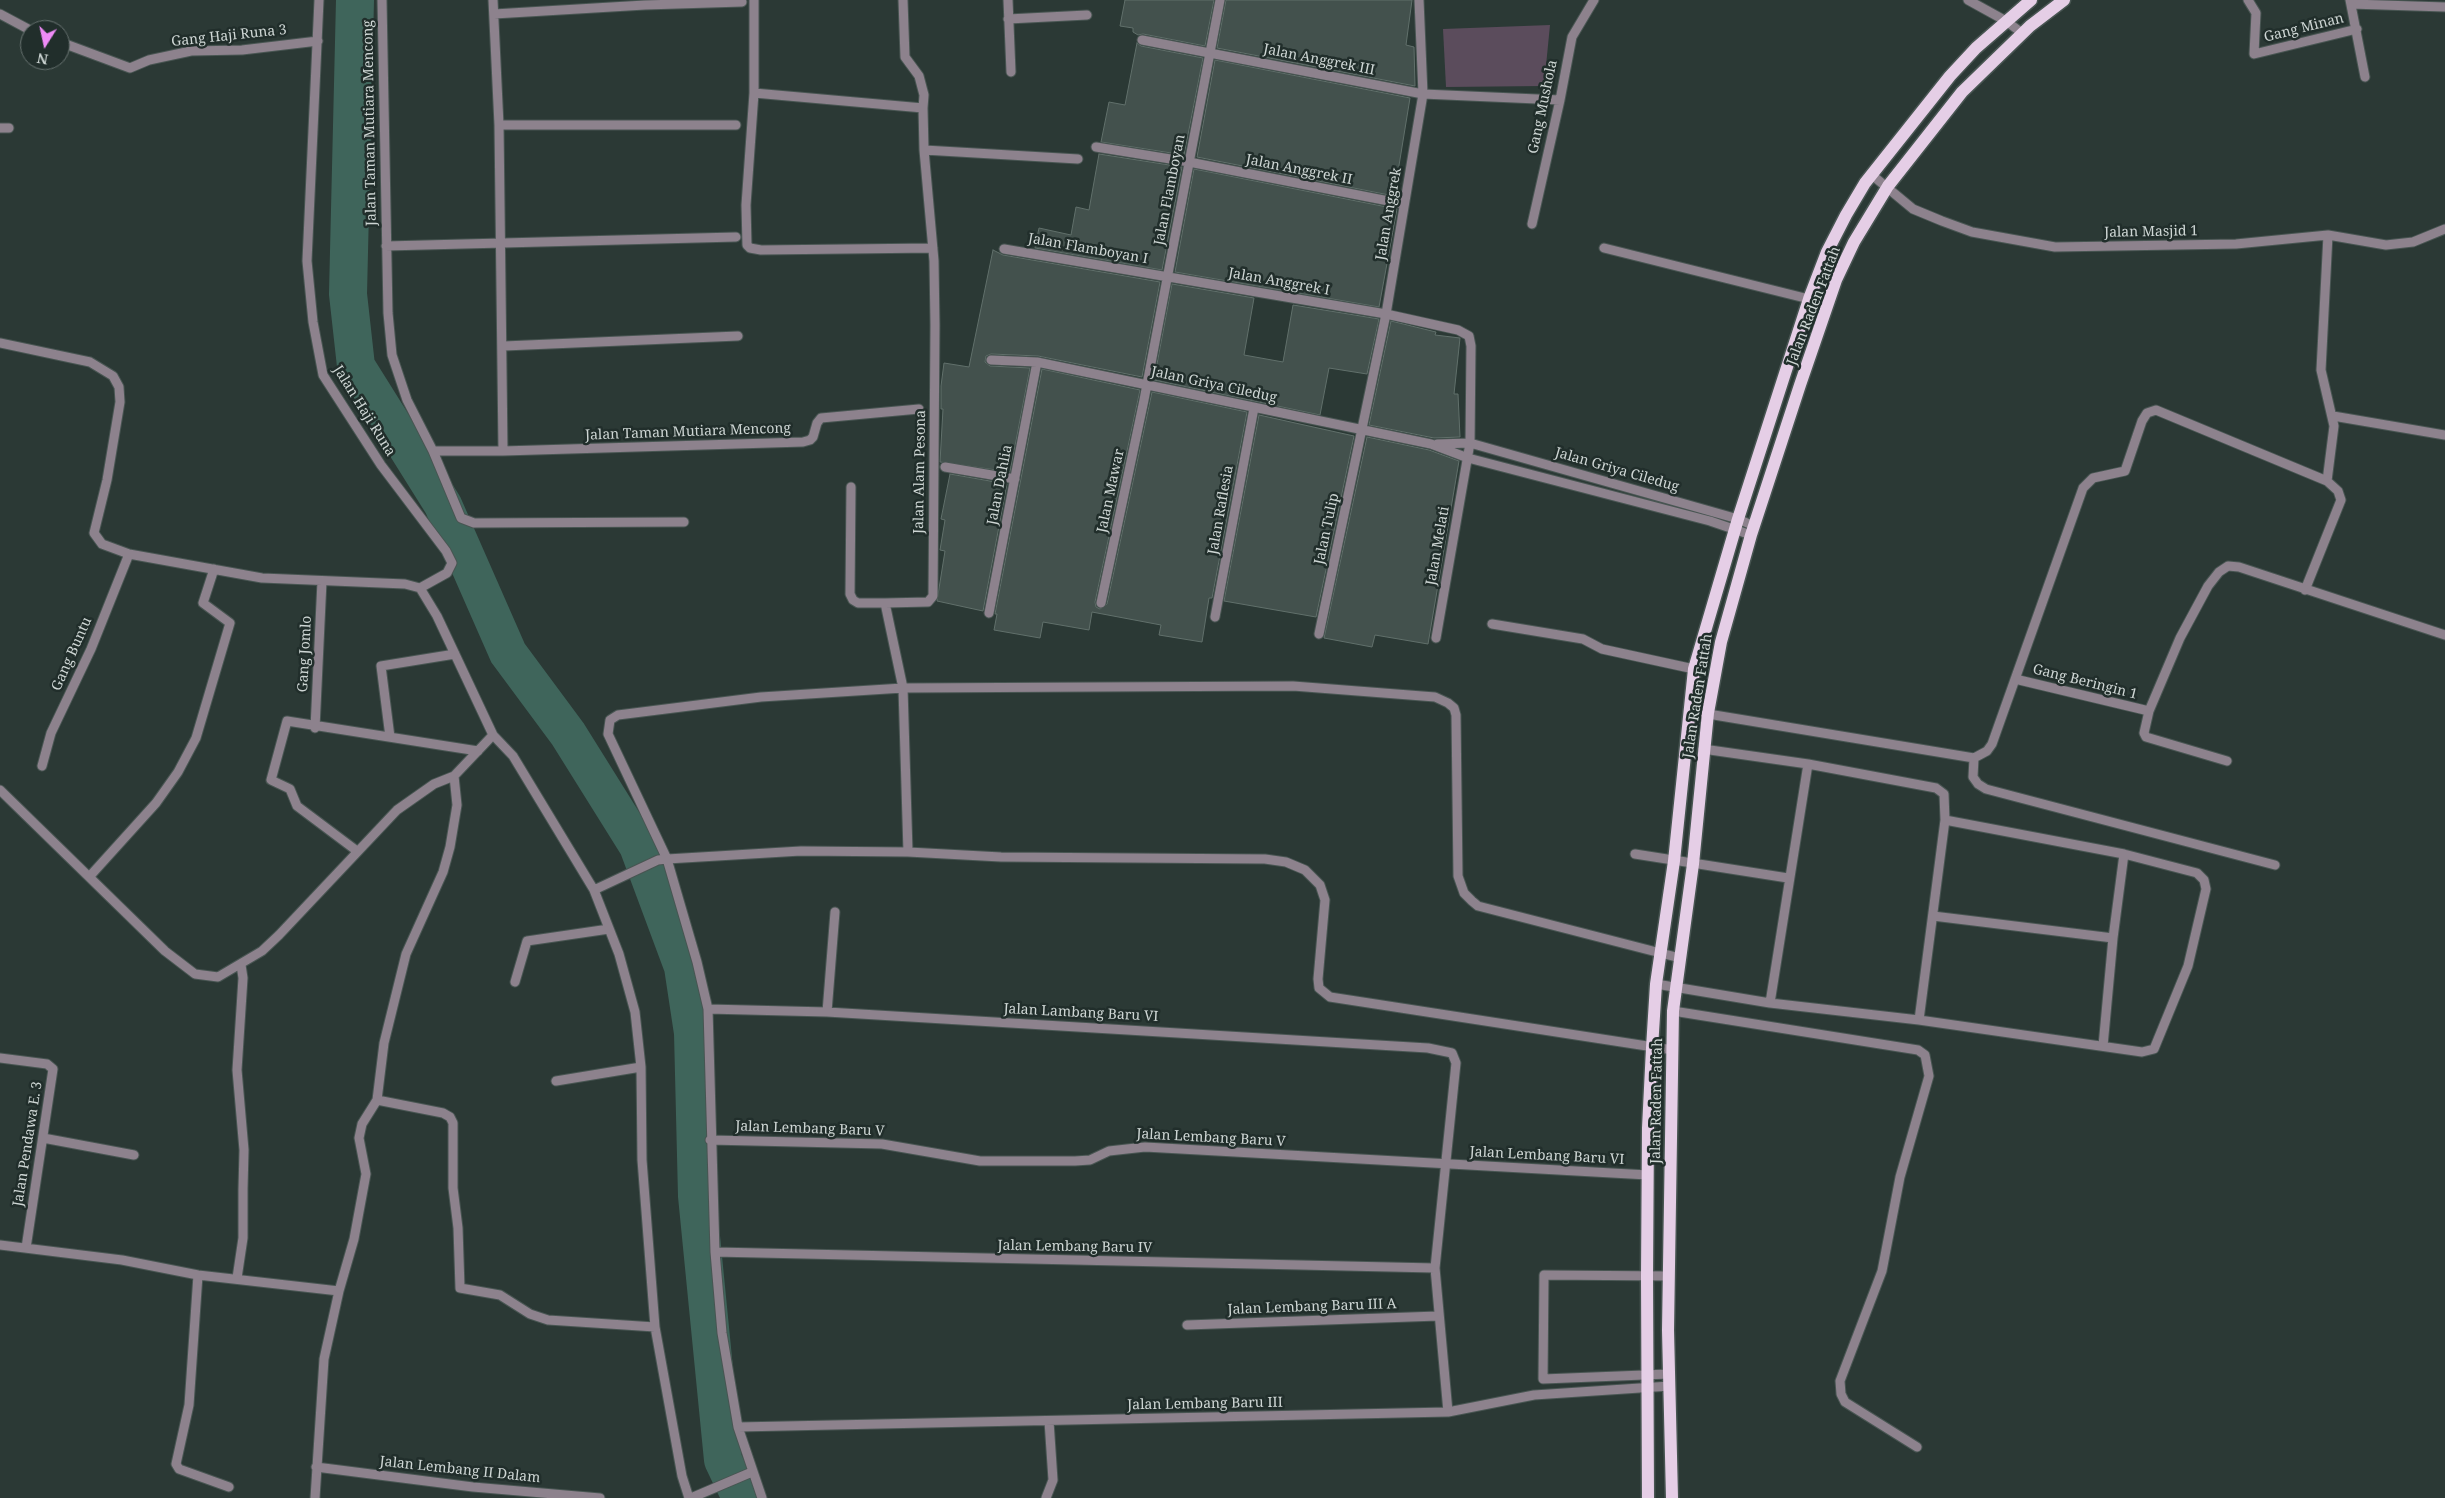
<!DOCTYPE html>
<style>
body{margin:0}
#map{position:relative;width:2445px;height:1498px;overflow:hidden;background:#2b3935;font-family:"Noto Serif",serif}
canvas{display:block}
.north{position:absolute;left:20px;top:20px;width:50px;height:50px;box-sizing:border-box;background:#212e2b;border:1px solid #66716f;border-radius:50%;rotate:190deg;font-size:14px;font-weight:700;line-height:20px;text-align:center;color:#ced6d4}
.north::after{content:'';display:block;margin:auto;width:18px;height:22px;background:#ef8bf7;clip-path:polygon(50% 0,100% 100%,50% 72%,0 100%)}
</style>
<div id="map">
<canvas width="2445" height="1498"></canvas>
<div class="north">N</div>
</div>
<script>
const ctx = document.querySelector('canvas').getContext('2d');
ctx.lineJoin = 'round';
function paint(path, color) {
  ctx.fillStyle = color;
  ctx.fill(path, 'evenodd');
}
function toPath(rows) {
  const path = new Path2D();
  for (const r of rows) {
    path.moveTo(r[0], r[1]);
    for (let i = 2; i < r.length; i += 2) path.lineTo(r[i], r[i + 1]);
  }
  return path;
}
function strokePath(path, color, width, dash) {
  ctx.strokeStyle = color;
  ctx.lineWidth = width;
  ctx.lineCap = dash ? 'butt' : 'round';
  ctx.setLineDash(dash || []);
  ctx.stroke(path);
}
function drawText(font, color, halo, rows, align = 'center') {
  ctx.font = font + ' "Noto Serif",serif';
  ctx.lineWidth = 5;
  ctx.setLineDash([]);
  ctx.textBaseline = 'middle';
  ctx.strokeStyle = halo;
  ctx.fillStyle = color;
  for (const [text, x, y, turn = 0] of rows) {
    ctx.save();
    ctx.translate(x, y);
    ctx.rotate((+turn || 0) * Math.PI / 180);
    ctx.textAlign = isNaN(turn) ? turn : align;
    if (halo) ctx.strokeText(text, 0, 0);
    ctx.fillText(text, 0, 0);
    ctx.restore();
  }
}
paint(toPath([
 [1550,25,1544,86,1446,87,1443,29]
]), '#5b4c5c');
strokePath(toPath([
 [355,0,348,294,356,366,443,505,508,653,568,734,638,846,683,967,693,1033,697,1196,723,1460,741,1498]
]), '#3f655b', 38);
const building = toPath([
 [1125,0,1214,0,1205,46,1143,34,1138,35,1133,32,1133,28,1120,26,1125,0],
 [1226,0,1412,0,1406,45,1414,47,1415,86,1217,48,1226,0],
 [1137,43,1141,46,1203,58,1184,155,1101,142,1109,102,1125,105,1137,43],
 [1215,60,1410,98,1394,196,1197,157,1215,60],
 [1099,154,1182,167,1162,270,1035,248,1039,228,1071,235,1076,207,1089,210,1099,154],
 [1194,169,1397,209,1379,307,1175,272,1194,169],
 [993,250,1003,255,1160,282,1142,377,1038,356,991,354,986,356,985,362,990,366,1030,368,1010,472,940,462,943,409,941,409,941,386,944,363,969,367,993,250],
 [1172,284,1254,298,1244,355,1283,362,1293,305,1379,319,1367,374,1329,368,1320,415,1154,380,1172,284],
 [1391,321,1436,332,1435,335,1460,338,1454,394,1458,394,1460,437,1434,438,1369,425,1391,321],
 [1042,369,1140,390,1095,602,1096,607,1100,609,1107,604,1152,392,1247,412,1212,598,1209,598,1202,642,1159,635,1161,625,1092,612,1089,630,1043,622,1040,638,994,630,997,614,995,614,1042,369],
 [1259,415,1354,436,1316,617,1224,601,1259,415],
 [1367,437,1429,450,1459,461,1428,644,1375,635,1372,647,1324,638,1367,437],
 [950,474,1007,484,983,611,937,601,945,551,940,550,945,520,941,519,950,474]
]);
paint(building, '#43514d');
strokePath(building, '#61706b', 1);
const minor = toPath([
 [319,0,307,261,313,322,323,375,381,465,446,551,452,563,447,573,420,588],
 [382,0,388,313,392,355,407,400,433,451,461,518,474,523,684,522],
 [493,0,499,125,503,451],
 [754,0,754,93,746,205,747,245,750,248,761,250,933,248],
 [1008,0,1011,72],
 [1968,0,2006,21,2022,33],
 [2248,0,2256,13,2254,54,2357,29],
 [2350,0,2365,77],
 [2351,4,2445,7],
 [0,14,30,30],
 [494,14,645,5,742,2],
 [1008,19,1087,15],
 [1142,40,1423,94,1560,100],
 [60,42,130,68,149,60,191,51,242,50,318,41],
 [754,93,923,108,924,95,919,76,905,57,903,0],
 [499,125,736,125],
 [0,128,9,128],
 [1096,147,1189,162,1404,204],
 [924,150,1078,159],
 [1872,175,1913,209,1942,221,1972,232,2055,247,2236,244,2328,235,2386,245,2413,242,2445,229],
 [1532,224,1560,100,1572,37,1594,0],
 [386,246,736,237],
 [1604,248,1809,299],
 [1004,249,1386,314,1458,330,1469,336,1471,346,1470,443,1436,638],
 [0,343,90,362,113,376,119,387,120,402,107,480,94,533,102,544,129,554,262,578,405,584,420,588,437,616,493,735,513,756,594,890,619,954,635,1012,641,1067,642,1160,655,1327,682,1476,689,1498],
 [504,346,738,336],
 [991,360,1037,362,1431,444,1468,458,1710,521,1751,535],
 [2333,416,2445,435],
 [1437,444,1470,443,1738,519,1754,526],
 [433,451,503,451,803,442,810,440,813,437,817,423,821,418,919,409],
 [945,467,1015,479],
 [2327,481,2334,426,2321,370,2328,235],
 [851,487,850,594,853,600,858,603,885,603],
 [1101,603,1144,400,1220,0],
 [989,613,1037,362],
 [1215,617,1254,408],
 [1492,624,1583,639,1602,649,1694,669],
 [1319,634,1386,314,1423,94,1419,0],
 [2015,679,2149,711],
 [1690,711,1974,758,1987,751,1992,744,2083,488,2093,478,2125,471,2142,421,2147,413,2156,410,2327,481,2338,491,2341,500,2305,590],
 [315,728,322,581],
 [390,737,381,666,455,654],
 [1703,749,1808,764,1936,788,1944,794,1945,820,1919,1020],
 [1974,758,1973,777,1978,784,1986,789,2275,865],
 [2227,761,2146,737,2144,733,2149,711,2180,638,2208,586,2219,572,2228,566,2239,567,2445,635],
 [42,766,51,733,91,649,129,554],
 [0,790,165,951,195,974,218,977,262,951,279,935,397,810,434,784,454,776,493,735],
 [357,851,297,806,290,789,271,780,287,721,478,751],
 [908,852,903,688,885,603,928,602,933,596,935,325,934,261,924,150,923,108],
 [1635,854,1788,878],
 [90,876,156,803,178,772,196,738,230,623,203,603,214,569],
 [594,890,658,860,667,859,801,851,908,852,1001,857,1265,859,1286,862,1305,870,1320,885,1325,900,1318,979,1319,988,1330,997,1673,1050],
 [1933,916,2113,938],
 [515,982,527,941,609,929],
 [1656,984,1770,1003,1919,1020,2142,1052,2154,1049,2188,966,2206,889,2204,880,2197,873,2124,854,1945,820],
 [1770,1003,1808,764],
 [708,1009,827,1012,1428,1048,1452,1053,1456,1063,1435,1268,1448,1412],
 [1673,1011,1918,1050,1925,1055,1929,1076,1900,1177,1882,1271,1840,1381,1841,1394,1845,1402,1917,1447],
 [827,1012,835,912],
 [2103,1046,2113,938,2124,854],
 [0,1058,47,1064,53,1069,26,1248],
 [556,1081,641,1067],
 [377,1100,443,1113,450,1117,453,1123,453,1188,458,1228,460,1288,500,1295,530,1314,548,1320,655,1327],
 [43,1138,134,1155],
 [710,1140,882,1144,980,1161,1075,1161,1090,1160,1109,1151,1145,1147,1648,1175],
 [0,1245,122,1260,198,1275,339,1291],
 [715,1252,1435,1268],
 [198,1275,189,1405,176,1464,179,1469,229,1487],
 [1669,1276,1544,1275,1543,1379,1669,1374],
 [237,1278,243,1238,243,1189,244,1150,237,1070,243,978,241,965],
 [1187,1325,1438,1316],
 [738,1427,1448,1412,1534,1395,1670,1386],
 [316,1467,473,1487,600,1498],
 [315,1498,324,1359,339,1291,354,1239,366,1174,359,1138,362,1124,377,1100,384,1043,406,954,443,872,450,847,457,805,454,776],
 [691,1498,752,1472],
 [762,1498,738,1427,722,1333,715,1252,708,1009,697,962,667,859,608,734,610,720,618,715,761,697,903,688,1293,686,1435,697,1448,703,1454,708,1456,715,1458,876,1464,893,1472,901,1478,906,1680,958],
 [1046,1498,1053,1480,1049,1421]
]);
const major = toPath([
 [1648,1498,1647,1276,1648,1128,1652,1048,1656,984,1674,861,1694,669,1738,519,1809,299,1827,252,1846,215,1865,183,1950,76,1976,48,2031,0],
 [1672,1498,1668,1330,1673,1011,1693,864,1708,713,1721,642,1751,535,1800,385,1836,280,1854,242,1888,186,1962,92,2030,26,2064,0]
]);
strokePath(minor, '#485552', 11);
strokePath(major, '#485552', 15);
strokePath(minor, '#8d828d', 9);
strokePath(major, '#e5cee6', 12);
drawText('14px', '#ced6d4', '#212e2b', [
 ["Gang Minan",2304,28,-14],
 ["Gang Haji Runa 3",229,36,-6],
 ["Jalan Anggrek III",1319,60,11],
 ["Gang Mushola",1543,107,-78],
 ["Jalan Taman Mutiara Mencong",370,123,-91],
 ["Jalan Anggrek II",1299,170,11],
 ["Jalan Flamboyan",1170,190,-79],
 ["Jalan Anggrek",1389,214,-80],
 ["Jalan Masjid 1",2151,232,-1],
 ["Jalan Flamboyan I",1088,249,10],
 ["Jalan Anggrek I",1279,282,10],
 ["Jalan Raden Fattah",1814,306,-69],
 ["Jalan Griya Ciledug",1214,385,12],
 ["Jalan Haji Runa",364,411,58],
 ["Jalan Taman Mutiara Mencong",688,432,-2],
 ["Jalan Griya Ciledug",1617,470,16],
 ["Jalan Alam Pesona",920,472,-89],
 ["Jalan Dahlia",1000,485,-79],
 ["Jalan Mawar",1111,491,-78],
 ["Jalan Raflesia",1221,510,-80],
 ["Jalan Tulip",1327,529,-78],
 ["Jalan Melati",1438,546,-80],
 ["Gang Buntu",72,654,-66],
 ["Gang Jomlo",305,654,-87],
 ["Gang Beringin 1",2085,682,14],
 ["Jalan Raden Fattah",1698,696,-81],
 ["Jalan Lambang Baru VI",1081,1013,3],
 ["Jalan Raden Fattah",1657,1101,-89],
 ["Jalan Lembang Baru V",810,1129,2],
 ["Jalan Lembang Baru V",1211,1138,3],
 ["Jalan Pendawa E. 3",28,1144,-81],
 ["Jalan Lembang Baru VI",1547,1156,3],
 ["Jalan Lembang Baru IV",1075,1247,1],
 ["Jalan Lembang Baru III A",1312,1307,-2],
 ["Jalan Lembang Baru III",1205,1404,-1],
 ["Jalan Lembang II Dalam",460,1470,6]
]);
</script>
